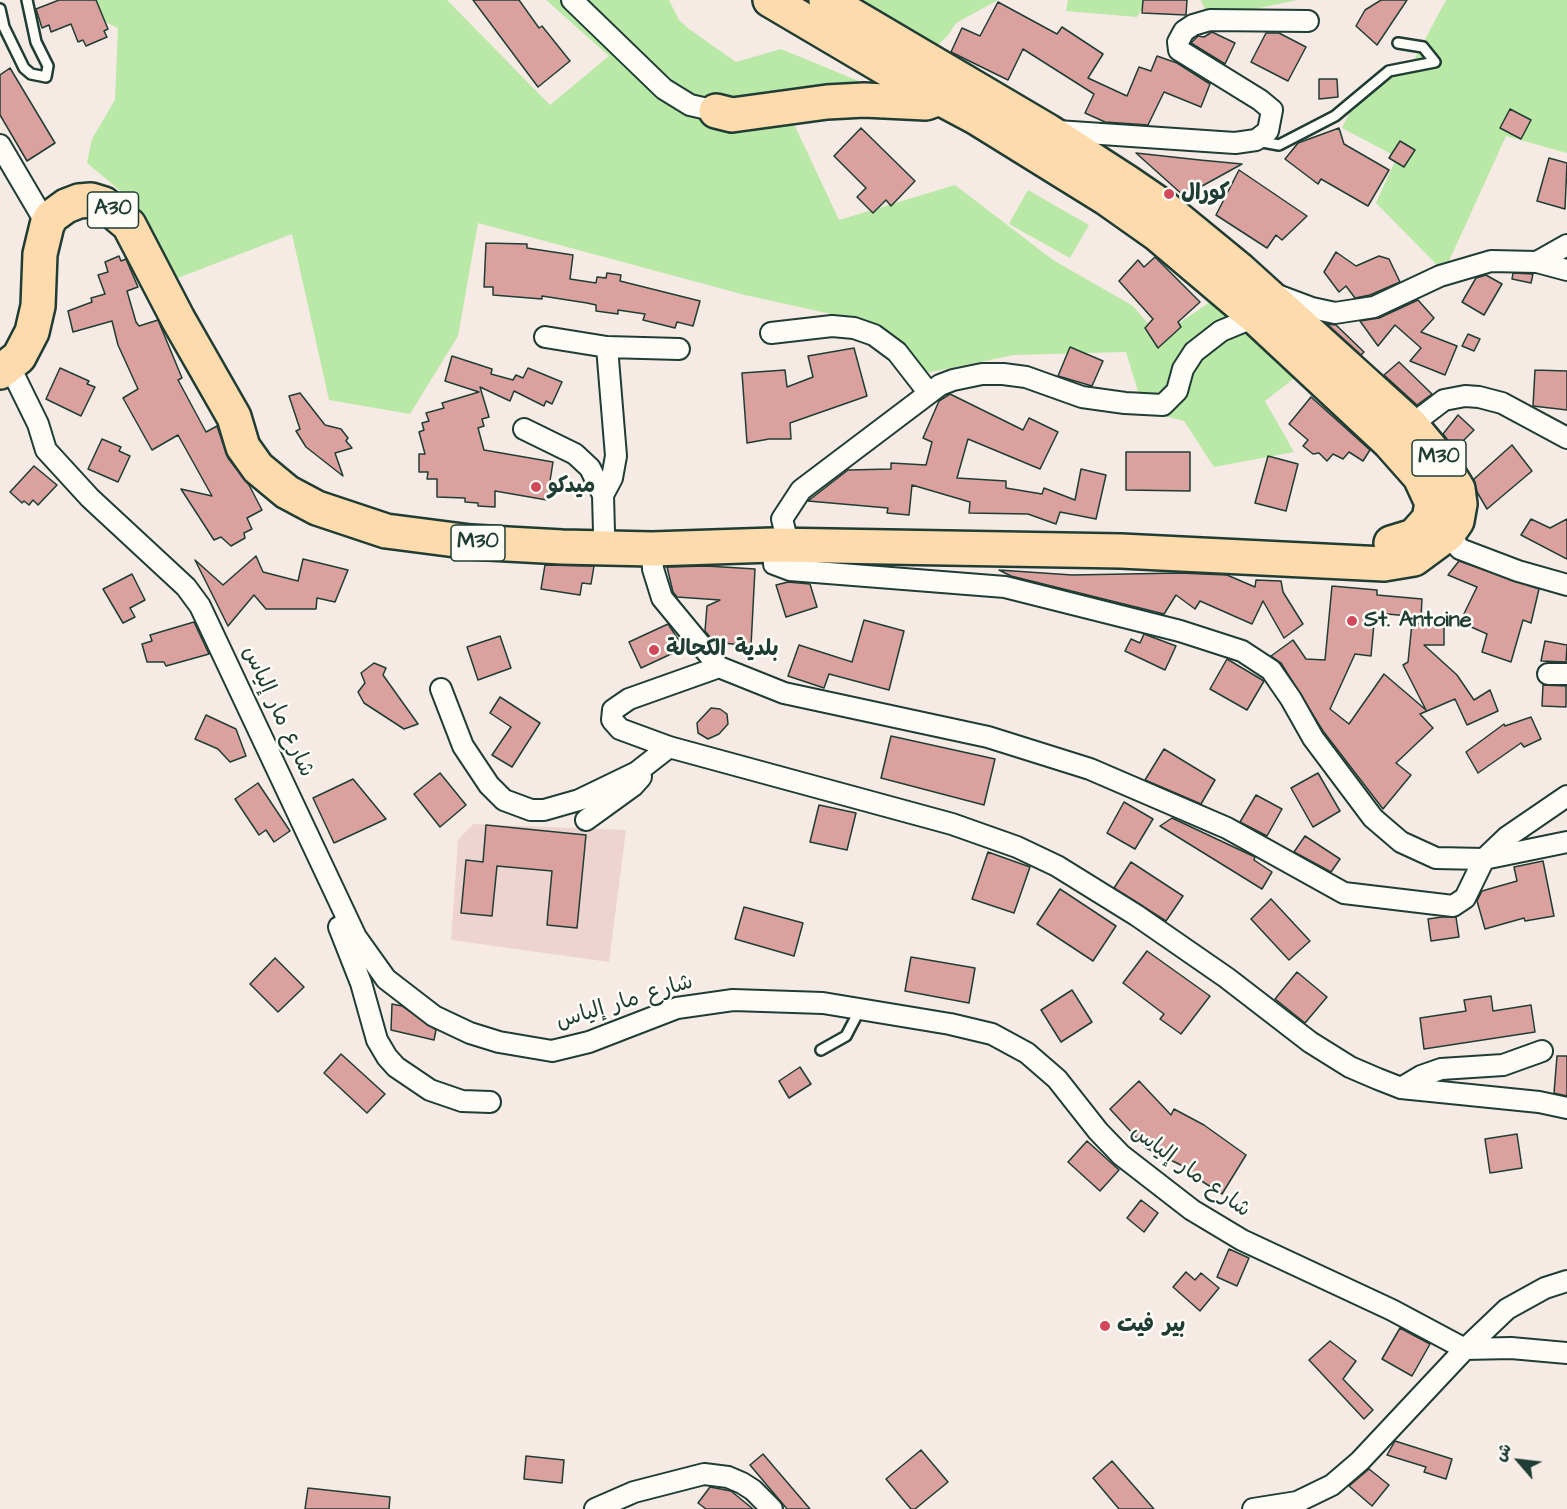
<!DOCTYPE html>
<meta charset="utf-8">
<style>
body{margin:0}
#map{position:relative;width:1567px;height:1509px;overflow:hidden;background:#f6eae5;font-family:"Architects Daughter","Playpen Sans Arabic",sans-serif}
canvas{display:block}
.north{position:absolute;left:1489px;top:1431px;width:60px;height:60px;-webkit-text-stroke:4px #fdfcf7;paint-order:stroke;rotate:298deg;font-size:16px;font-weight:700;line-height:24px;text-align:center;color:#1f3d34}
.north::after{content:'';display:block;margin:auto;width:21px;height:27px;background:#1f3d34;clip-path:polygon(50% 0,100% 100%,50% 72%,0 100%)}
</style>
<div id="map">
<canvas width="1567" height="1509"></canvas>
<div class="north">ش</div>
</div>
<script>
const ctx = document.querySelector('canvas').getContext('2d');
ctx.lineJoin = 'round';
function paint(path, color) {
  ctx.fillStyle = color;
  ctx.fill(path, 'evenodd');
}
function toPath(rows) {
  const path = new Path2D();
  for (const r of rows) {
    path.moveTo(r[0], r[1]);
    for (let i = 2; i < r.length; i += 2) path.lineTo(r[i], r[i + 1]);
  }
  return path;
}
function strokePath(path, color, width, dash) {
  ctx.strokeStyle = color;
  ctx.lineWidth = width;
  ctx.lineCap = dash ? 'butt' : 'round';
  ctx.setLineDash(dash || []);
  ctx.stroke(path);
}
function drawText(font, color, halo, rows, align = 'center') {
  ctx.font = font + ' "Architects Daughter","Playpen Sans Arabic",sans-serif';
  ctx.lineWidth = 5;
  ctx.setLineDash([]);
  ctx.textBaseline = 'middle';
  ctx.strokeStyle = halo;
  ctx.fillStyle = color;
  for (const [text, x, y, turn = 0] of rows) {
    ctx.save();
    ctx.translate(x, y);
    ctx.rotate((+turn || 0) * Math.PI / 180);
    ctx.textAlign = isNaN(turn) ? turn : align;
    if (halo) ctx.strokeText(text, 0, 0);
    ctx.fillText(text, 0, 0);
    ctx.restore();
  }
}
paint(toPath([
 [473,824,626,830,609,962,451,940,458,840]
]), '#eed4d0');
paint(toPath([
 [60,0,447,0,550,105,609,56,546,0,669,0,679,20,689,29,736,62,781,49,883,91,794,124,839,220,955,185,1053,260,1133,306,1159,337,1226,291,1312,364,1265,401,1294,452,1214,467,1184,421,1144,411,1126,352,1014,355,926,373,845,317,745,295,478,223,458,336,410,414,329,400,292,234,170,281,124,194,87,163,92,139,115,100,118,28],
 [782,0,998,0,956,23,949,34,936,47],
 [1068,0,1147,0,1137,17,1066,11],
 [1201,0,1297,0,1209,19],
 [1446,0,1567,0,1567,153,1506,136,1444,272,1376,203,1397,157,1342,128,1361,89,1414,60],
 [1028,190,1089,225,1070,258,1009,224]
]), '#b9e8a7');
const building = toPath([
 [59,0,96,0,108,29,104,31,107,37,86,46,83,40,78,42,71,24,51,32,49,25,42,28,36,9,59,0],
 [473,0,519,0,539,28,542,26,570,61,538,87,473,0],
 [1143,0,1187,0,1186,15,1142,13,1143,0],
 [1381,0,1407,0,1377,45,1356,26,1365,10,1381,0],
 [998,2,1057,34,1062,27,1103,54,1088,78,1127,96,1139,67,1151,71,1157,56,1177,63,1210,84,1201,107,1164,92,1148,125,1105,122,1085,113,1094,94,1023,49,1008,80,951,52,962,28,980,36,998,2],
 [1212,32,1235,43,1225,64,1191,43,1198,36,1204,37,1212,32],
 [1266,33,1279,33,1306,47,1288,81,1251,62,1266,33],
 [10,68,55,143,27,161,0,115,0,75,10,68],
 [1319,79,1337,79,1338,97,1319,99,1319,79],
 [1510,109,1531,120,1521,139,1500,128,1510,109],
 [861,128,915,181,891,206,886,200,873,213,857,197,866,188,834,156,861,128],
 [1339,128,1344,144,1389,170,1368,206,1321,179,1318,184,1285,159,1298,143,1339,128],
 [1400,141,1415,150,1404,167,1389,158,1400,141],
 [1136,153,1200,160,1242,164,1184,196,1136,153],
 [1549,158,1567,163,1565,209,1537,201,1549,158],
 [1239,170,1307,216,1282,240,1276,235,1267,248,1216,215,1239,170],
 [486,243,527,244,527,248,573,255,570,279,596,283,597,277,606,278,607,273,621,275,620,281,700,301,693,326,677,322,675,328,643,320,645,314,618,310,618,314,596,311,596,305,587,303,542,296,542,299,493,295,493,287,484,287,486,243],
 [1336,252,1356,266,1379,256,1389,259,1400,282,1370,295,1355,298,1346,286,1339,292,1324,272,1336,252],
 [119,256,121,261,126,259,138,287,127,291,136,322,139,326,158,320,182,378,178,380,206,432,217,426,228,458,249,485,262,510,247,518,252,529,244,533,245,538,231,546,221,537,214,540,181,489,212,496,178,435,152,450,123,398,138,389,118,345,112,321,73,332,68,311,92,302,91,298,105,294,98,275,108,272,105,262,119,256],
 [1155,257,1200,302,1178,322,1181,327,1158,348,1145,328,1153,319,1119,281,1138,260,1144,267,1155,257],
 [1513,273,1533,274,1531,283,1512,279,1513,273],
 [1486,275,1502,284,1484,315,1462,302,1476,278,1486,275],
 [1418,300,1434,318,1421,332,1457,346,1445,375,1410,361,1421,348,1395,325,1378,346,1360,321,1379,318,1418,300],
 [1327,324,1336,325,1364,352,1361,355,1327,324],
 [1468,334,1480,339,1474,351,1462,346,1468,334],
 [1070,347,1103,361,1092,386,1058,376,1070,347],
 [854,348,867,396,790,423,791,439,769,439,747,443,742,373,785,370,787,387,813,377,808,356,854,348],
 [452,356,492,369,491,374,513,380,516,375,523,378,528,368,562,382,552,404,546,401,544,406,514,391,510,401,480,387,489,417,482,419,484,426,478,428,484,450,553,462,547,500,495,491,495,507,478,506,478,503,465,502,465,498,437,497,437,479,427,479,428,472,419,472,419,454,425,454,419,432,424,430,422,423,429,421,426,413,444,408,442,403,479,392,445,381,452,356],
 [1399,362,1432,394,1417,405,1384,375,1399,362],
 [60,368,89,381,87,384,95,387,81,416,46,399,60,368],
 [1535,370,1567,371,1567,410,1533,406,1535,370],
 [300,393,325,425,341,429,348,438,346,441,352,448,335,453,343,476,306,447,296,431,300,429,289,396,300,393],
 [950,394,1023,430,1029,418,1058,432,1040,469,968,439,957,478,1006,481,1006,488,1042,494,1044,488,1075,500,1081,469,1106,475,1096,519,1060,512,1056,524,1028,514,969,513,970,502,912,485,909,515,887,513,888,508,808,501,848,470,891,469,891,463,926,465,932,442,923,438,939,401,950,394],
 [1311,397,1370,450,1363,461,1349,452,1343,459,1333,454,1327,461,1319,453,1313,454,1303,446,1308,440,1289,424,1311,397],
 [1458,415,1474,430,1455,449,1443,434,1458,415],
 [102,439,121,447,119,451,130,456,118,482,88,469,102,439],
 [1512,445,1532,471,1487,509,1477,492,1474,479,1512,445],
 [1126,452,1190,452,1190,491,1126,490,1126,452],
 [1268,456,1298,464,1286,511,1255,503,1268,456],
 [34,466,57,485,38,505,33,500,29,505,24,501,22,503,10,492,34,466],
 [1531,519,1550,528,1567,519,1567,559,1521,535,1531,519],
 [256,556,263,572,298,581,303,559,348,570,335,602,317,598,316,609,266,609,254,595,228,626,195,560,223,585,256,556],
 [1459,561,1539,589,1531,623,1523,620,1511,662,1482,652,1487,634,1460,622,1477,587,1448,575,1459,561],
 [545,565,594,566,591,584,582,583,580,595,541,589,545,565],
 [707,566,755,569,751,646,714,642,705,631,707,606,720,600,677,597,673,592,667,567,707,566],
 [999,570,1072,575,1180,573,1227,575,1255,587,1256,580,1281,581,1283,592,1303,624,1284,638,1263,601,1252,624,1200,601,1195,609,1176,595,1164,614,1011,576,999,570],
 [132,574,145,600,130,608,135,617,123,623,103,589,132,574],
 [788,582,810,584,817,607,786,617,776,585,788,582],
 [1332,586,1377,590,1377,595,1422,599,1421,617,1375,613,1371,656,1355,654,1330,709,1349,724,1384,674,1426,710,1403,665,1408,662,1412,623,1444,626,1444,645,1424,645,1457,675,1474,700,1490,690,1498,711,1467,725,1455,699,1420,714,1433,728,1396,763,1411,775,1383,809,1323,731,1281,663,1271,656,1293,640,1306,659,1325,660,1332,586],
 [864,620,904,631,889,690,829,674,824,688,788,676,799,645,852,662,864,620],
 [194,622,209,654,166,666,164,662,147,662,142,644,152,641,150,635,194,622],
 [668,624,684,648,641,668,629,642,668,624],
 [1144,634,1176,646,1165,670,1125,651,1131,639,1140,643,1144,634],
 [500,636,511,668,478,680,467,647,500,636],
 [1545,641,1567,645,1566,662,1541,661,1545,641],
 [1227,659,1264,681,1247,710,1210,689,1227,659],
 [374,663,386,668,383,675,418,724,404,729,364,703,358,692,365,683,361,673,374,663],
 [1543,685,1566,686,1566,707,1542,706,1543,685],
 [500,697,540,723,512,767,492,755,511,727,490,713,500,697],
 [711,708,720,709,727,714,728,724,719,734,708,739,698,733,697,723,711,708],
 [206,715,236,729,246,756,230,762,218,749,195,739,206,715],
 [1531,717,1541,739,1524,747,1521,743,1478,773,1466,752,1504,724,1505,726,1531,717],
 [891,736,995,759,984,805,881,778,891,736],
 [1164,749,1215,780,1201,804,1145,780,1164,749],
 [440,773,466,805,440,827,414,794,440,773],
 [1318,773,1340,811,1313,827,1291,788,1318,773],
 [353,779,386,819,334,843,313,798,353,779],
 [258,783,290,831,274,842,266,830,259,835,235,799,258,783],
 [1256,795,1282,809,1267,836,1240,822,1256,795],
 [1124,802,1153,819,1135,849,1107,833,1124,802],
 [819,805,856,813,847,850,810,842,819,805],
 [1172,818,1255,857,1254,860,1272,872,1262,889,1160,826,1172,818],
 [486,825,586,835,577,928,547,925,552,871,497,866,492,916,461,913,466,860,483,862,486,825],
 [1305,836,1340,859,1331,872,1294,852,1305,836],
 [988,852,1030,867,1014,913,972,899,988,852],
 [1543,861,1554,916,1525,921,1524,918,1485,929,1477,901,1482,891,1517,881,1514,867,1543,861],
 [1131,862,1183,896,1166,921,1114,888,1131,862],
 [1060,889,1116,926,1093,961,1037,924,1060,889],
 [1271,899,1310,941,1289,960,1251,919,1271,899],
 [744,907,803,923,794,956,735,939,744,907],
 [1442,917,1456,917,1459,937,1431,941,1428,919,1442,917],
 [1147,951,1210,996,1181,1034,1160,1019,1164,1014,1123,983,1147,951],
 [911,957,975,968,969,1003,905,991,911,957],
 [275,958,304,987,278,1012,250,984,275,958],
 [1297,972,1327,997,1305,1023,1275,999,1297,972],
 [1072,990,1092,1022,1061,1042,1041,1010,1072,990],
 [1491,996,1493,1011,1531,1005,1535,1032,1424,1049,1420,1018,1466,1011,1464,1000,1491,996],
 [392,1004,402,1006,436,1030,434,1040,391,1030,392,1004],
 [341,1054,385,1094,367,1113,324,1073,341,1054],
 [1557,1056,1567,1056,1567,1096,1554,1093,1557,1056],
 [800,1067,811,1084,789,1098,779,1081,800,1067],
 [1139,1081,1171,1115,1174,1109,1204,1125,1246,1155,1222,1194,1189,1173,1191,1170,1146,1148,1110,1109,1139,1081],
 [1517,1134,1522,1168,1490,1173,1485,1139,1517,1134],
 [1087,1141,1119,1170,1100,1191,1068,1162,1087,1141],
 [1141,1200,1158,1213,1144,1232,1127,1218,1141,1200],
 [1229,1249,1249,1258,1237,1286,1217,1277,1229,1249],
 [1186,1272,1195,1280,1201,1273,1219,1288,1200,1311,1173,1287,1186,1272],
 [1400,1328,1430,1344,1412,1376,1382,1359,1400,1328],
 [1330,1341,1356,1361,1343,1379,1373,1410,1364,1419,1309,1360,1330,1341],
 [1395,1441,1452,1459,1446,1479,1424,1472,1426,1467,1387,1455,1395,1441],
 [921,1450,948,1482,915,1509,911,1509,886,1479,921,1450],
 [763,1454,810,1509,787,1509,782,1503,750,1465,763,1454],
 [526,1456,564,1460,562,1483,524,1479,526,1456],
 [1112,1461,1154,1509,1119,1509,1093,1478,1112,1461],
 [1369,1469,1389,1485,1372,1506,1349,1486,1369,1469],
 [710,1487,731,1491,753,1509,706,1509,698,1503,710,1487],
 [308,1488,390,1497,389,1509,305,1509,308,1488]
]);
paint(building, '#dba19e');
strokePath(building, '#1f3d34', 1.5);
const lane = toPath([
 [0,9,4,27,24,68,31,74,46,77,48,66,36,42,27,0],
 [1257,141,1279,145,1335,116,1389,71,1435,62,1423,47,1398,43],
 [821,1050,846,1036,857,1015,853,1008]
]);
const street = toPath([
 [572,0,664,89,690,105,716,111],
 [1057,131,1235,143,1256,140,1268,131,1272,110,1260,100,1179,50,1178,42,1184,31,1193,25,1210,20,1308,21],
 [0,145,47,225],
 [1537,262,1567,245],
 [1280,296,1312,308,1335,313,1374,307,1440,276,1491,261,1537,262,1567,270],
 [771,333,832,326,854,328,874,335,897,352,928,392],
 [545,337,607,347,679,349],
 [9,365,38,424,46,450,90,498,186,587,200,606,356,937,386,979,434,1016,470,1033,499,1042,552,1051,589,1042,677,1008,733,1000,823,1003,950,1024,992,1034,1027,1053,1057,1079,1098,1131,1121,1155,1192,1210,1242,1240,1392,1310,1465,1349,1511,1348,1567,1353],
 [1411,425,1444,400,1465,396,1479,397,1502,403,1567,438],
 [524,429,575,454,590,468,603,495],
 [785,531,782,519,801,490,940,385,953,380,982,374,1003,374,1026,377,1082,397,1125,403,1163,405,1177,391,1183,369,1194,352,1221,331,1255,317],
 [604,532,603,495,612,478,616,456,607,347],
 [1448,534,1460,549,1518,571,1567,585],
 [773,545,774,564,790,570,1005,587,1180,631,1242,651,1271,670,1291,699,1313,738,1373,818,1401,842,1436,858,1484,859,1507,837,1567,796],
 [652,549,653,569,662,598,719,667,784,693,988,737,1090,769,1227,828,1344,893,1453,906,1465,898,1484,859,1567,842],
 [719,667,629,699,613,710,612,720,620,729,669,747,952,824,1017,847,1057,866,1136,915,1227,978,1310,1042,1350,1067,1378,1079,1401,1088,1539,1102,1567,1108],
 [1548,674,1567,674],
 [441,689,463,746,489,785,504,800,531,810,544,810,579,800,637,772,669,747],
 [586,820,633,786,641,777],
 [339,927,361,983,377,1040,387,1057,396,1067,430,1090,462,1101,490,1102],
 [1401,1088,1421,1076,1441,1069,1503,1065,1542,1051],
 [595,1509,634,1492,704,1474,728,1477,742,1483,753,1490,772,1509],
 [1253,1509,1297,1502,1332,1485,1360,1461,1465,1349,1507,1309,1545,1288,1567,1281]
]);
const highway = toPath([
 [770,0,904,79,977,118,1106,198,1157,234,1255,317,1389,442,1420,477,1432,503,1429,519,1414,536,1391,543],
 [716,111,732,115,827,102,864,100,926,103,937,99],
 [0,372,19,357,32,332,38,306,40,254,47,225,51,217,66,206,79,201,91,200,104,204,129,225,178,319,234,417,243,447,258,468,287,492,317,508,386,531,471,542,562,547,652,549,773,545,1121,551,1384,564,1414,559,1448,534,1457,521,1460,504,1458,489,1441,461,1411,425,1240,270,1162,206,1127,182,1048,131,826,0]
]);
strokePath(lane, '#1f3d34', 14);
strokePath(street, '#1f3d34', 24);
strokePath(highway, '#1f3d34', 38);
strokePath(lane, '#fdfcf7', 9);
strokePath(street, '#fdfcf7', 20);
strokePath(highway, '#fedbac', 33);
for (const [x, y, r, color] of [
 [1169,194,6,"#d1495b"],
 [536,487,6,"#d1495b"],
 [1352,621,6,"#d1495b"],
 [654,650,6,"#d1495b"],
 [1105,1326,6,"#d1495b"]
]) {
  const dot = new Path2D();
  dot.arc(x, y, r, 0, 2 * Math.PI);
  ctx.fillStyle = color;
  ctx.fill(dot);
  strokePath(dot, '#fdfcf7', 2);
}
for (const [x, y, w] of [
 [113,210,51],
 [1439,458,54],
 [478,543,54]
]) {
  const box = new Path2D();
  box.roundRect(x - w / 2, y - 18, w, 36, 4.5);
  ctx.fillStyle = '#fdfcf7';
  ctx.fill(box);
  strokePath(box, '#1f3d34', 1.5);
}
drawText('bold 21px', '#1f3d34', null, [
 ["A30",113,210],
 ["M30",1439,458],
 ["M30",478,543]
]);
drawText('bold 22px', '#1f3d34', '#fdfcf7', [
 ["كورال",1181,194],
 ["ميدكو",548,487],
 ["St. Antoine",1364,621],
 ["بلدية الكحالة",666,650],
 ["بير فيت",1117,1326]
], 'left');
drawText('22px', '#1f3d34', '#fdfcf7', [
 ["شارع مار إلياس",277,712,65],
 ["شارع مار إلياس",625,1003,-17],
 ["شارع مار إلياس",1190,1172,36]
]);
</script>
